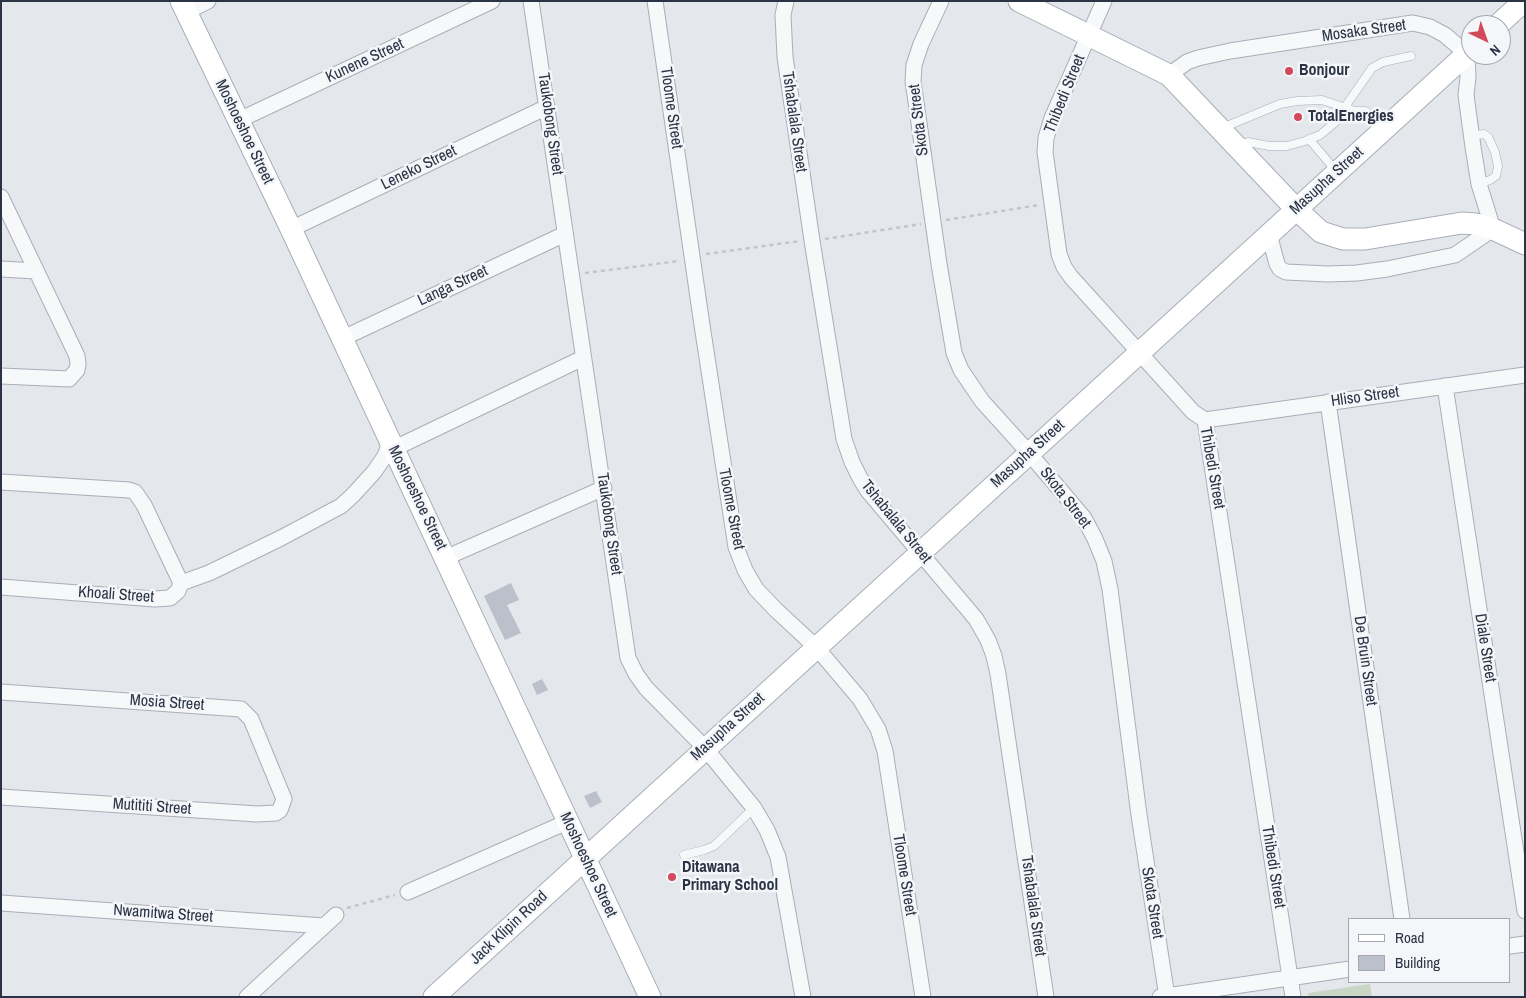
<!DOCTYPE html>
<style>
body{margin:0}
#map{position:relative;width:1526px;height:998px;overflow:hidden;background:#e4e7ec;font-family:"Archivo Narrow",sans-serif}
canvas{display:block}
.frame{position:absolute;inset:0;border:2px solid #2b3445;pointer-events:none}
.legend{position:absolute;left:1348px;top:918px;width:162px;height:65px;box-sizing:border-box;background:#f4f6f9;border:1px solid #a4a8b1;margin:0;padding:6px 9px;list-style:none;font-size:15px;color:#2b3445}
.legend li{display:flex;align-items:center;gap:10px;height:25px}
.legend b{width:25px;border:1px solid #a4a8b1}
.north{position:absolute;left:1461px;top:15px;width:50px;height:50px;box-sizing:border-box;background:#f4f6f9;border:1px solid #a4a8b1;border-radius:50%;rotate:138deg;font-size:14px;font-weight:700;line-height:20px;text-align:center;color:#2b3445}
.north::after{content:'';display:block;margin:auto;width:18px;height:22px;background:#d1495b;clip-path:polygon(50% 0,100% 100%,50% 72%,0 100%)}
</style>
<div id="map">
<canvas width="1526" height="998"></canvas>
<div class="frame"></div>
<ul class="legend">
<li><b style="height:6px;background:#fff"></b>Road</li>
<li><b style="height:14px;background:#bbc0ca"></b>Building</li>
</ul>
<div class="north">N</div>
</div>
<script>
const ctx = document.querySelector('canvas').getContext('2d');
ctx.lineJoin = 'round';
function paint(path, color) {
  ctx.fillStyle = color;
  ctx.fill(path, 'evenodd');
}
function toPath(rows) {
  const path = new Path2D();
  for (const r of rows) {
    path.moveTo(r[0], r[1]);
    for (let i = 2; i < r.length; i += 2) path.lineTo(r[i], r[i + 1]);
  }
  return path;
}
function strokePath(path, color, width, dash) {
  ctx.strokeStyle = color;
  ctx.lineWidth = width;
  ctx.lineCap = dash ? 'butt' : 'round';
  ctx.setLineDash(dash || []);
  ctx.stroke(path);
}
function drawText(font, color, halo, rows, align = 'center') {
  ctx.font = font + ' "Archivo Narrow",sans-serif';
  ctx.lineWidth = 5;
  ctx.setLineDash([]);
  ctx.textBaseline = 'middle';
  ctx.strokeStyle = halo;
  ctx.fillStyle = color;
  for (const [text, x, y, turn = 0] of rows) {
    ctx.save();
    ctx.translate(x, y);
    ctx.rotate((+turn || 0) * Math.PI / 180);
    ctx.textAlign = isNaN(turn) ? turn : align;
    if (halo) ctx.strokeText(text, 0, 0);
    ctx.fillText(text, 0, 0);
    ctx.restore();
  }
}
paint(toPath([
 [1370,984,1372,997,1309,997,1308,993]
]), '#c9d6c5');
paint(toPath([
 [511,583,519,600,507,605,521,633,505,640,484,596],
 [542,679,548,690,537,695,532,684],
 [596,791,602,802,590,808,584,796]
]), '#bbc0ca');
const lane = toPath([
 [1345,107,1372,68,1383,62,1411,56],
 [1222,128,1280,104,1297,101,1322,100,1355,111],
 [1471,136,1484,134,1488,137,1495,152,1498,166,1496,176,1490,180,1479,184],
 [1309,139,1337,172],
 [1238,145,1248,142,1269,146,1287,146,1305,141,1320,135,1344,115,1355,111,1365,111,1387,124],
 [684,855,704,850,714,846,754,808]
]);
const street = toPath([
 [531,1,628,658,636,674,646,688,705,748,754,808,767,830,778,857,803,997],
 [655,1,702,325,736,547,745,570,756,589,776,610,816,647,860,699,878,729,885,751,923,997],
 [786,1,783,15,785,57,813,247,844,439,852,462,860,478,868,491,976,619,988,640,994,656,998,674,1046,997],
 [941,1,921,44,914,65,913,81,939,264,954,353,961,370,982,401,1029,453,1084,518,1095,539,1104,561,1110,589,1139,815,1167,997],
 [1104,1,1052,118,1046,138,1045,152,1059,254,1064,267,1071,277,1193,412,1205,420,1293,997],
 [186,12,208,1],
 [1169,75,1187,62,1198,58,1230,51,1413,23,1430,27,1445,35,1467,54,1468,77,1466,95,1473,147,1479,184,1493,229,1455,255,1387,269,1357,273,1328,274,1286,272,1280,269,1277,264,1269,234],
 [237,121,492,1],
 [1,197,77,356,78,364,77,370,69,379,1,376],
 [291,229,547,107],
 [1,269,36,271],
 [341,339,565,234],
 [1445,386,1525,911],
 [1328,402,1402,919],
 [1205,420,1525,375],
 [393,449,583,358],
 [1,482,129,490,135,492,144,505,181,583,178,591,170,598,155,599,1,587],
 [445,558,604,488],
 [181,583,209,573,281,538,341,506,353,495,374,472,385,456,390,442],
 [1,692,241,709,251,719,284,799,280,810,276,813,257,814,1,797],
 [408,892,567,822],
 [1,903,324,926],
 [1510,946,1525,944],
 [247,997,336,915],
 [1160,997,1350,969]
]);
const secondary = toPath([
 [181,1,291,229,650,997],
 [1019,1,1169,75,1296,209,1321,232,1343,239,1365,239,1462,223,1476,224,1493,229,1525,244],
 [1498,25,1524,1],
 [434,997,1471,50]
]);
strokePath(lane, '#a9aeb7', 9);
strokePath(street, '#a9aeb7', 17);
strokePath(secondary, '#a9aeb7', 23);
strokePath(toPath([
 [946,220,1039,205],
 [825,239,921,224],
 [706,254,800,241],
 [585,273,679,261],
 [347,908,395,895]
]), '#c2c5cb', 2.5, [4, 4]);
strokePath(lane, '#f7f8fa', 8);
strokePath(street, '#f7f8fa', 15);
strokePath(secondary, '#fff', 21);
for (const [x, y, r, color] of [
 [1289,71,5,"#d1495b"],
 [1298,117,5,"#d1495b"],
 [672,877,5,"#d1495b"]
]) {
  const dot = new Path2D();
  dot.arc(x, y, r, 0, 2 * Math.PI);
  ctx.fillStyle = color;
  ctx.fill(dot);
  strokePath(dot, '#f4f6f9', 2);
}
drawText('16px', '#2b3445', '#f4f6f9', [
 ["Mosaka Street",1364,31,-8],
 ["Kunene Street",365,61,-25],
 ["Thibedi Street",1065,94,-68],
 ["Tloome Street",671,108,82],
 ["Skota Street",919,120,-97],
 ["Tshabalala Street",794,122,82],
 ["Taukobong Street",550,124,82],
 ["Moshoeshoe Street",244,132,64],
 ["Leneko Street",419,168,-26],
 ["Masupha Street",1327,181,-42],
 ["Langa Street",453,286,-25],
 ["Hliso Street",1365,397,-8],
 ["Masupha Street",1028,454,-42],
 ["Thibedi Street",1212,468,80],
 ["Moshoeshoe Street",417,498,64],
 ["Skota Street",1065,498,52],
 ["Tloome Street",731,509,79],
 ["Tshabalala Street",896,522,51],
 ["Taukobong Street",609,524,82],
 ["Khoali Street",116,595,4],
 ["Diale Street",1485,648,81],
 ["De Bruin Street",1365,661,82],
 ["Mosia Street",167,703,4],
 ["Masupha Street",728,727,-42],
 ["Mutititi Street",152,807,4],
 ["Moshoeshoe Street",588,865,65],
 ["Thibedi Street",1273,867,81],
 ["Tloome Street",904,875,81],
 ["Skota Street",1152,903,81],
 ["Tshabalala Street",1033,906,82],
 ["Nwamitwa Street",163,914,4],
 ["Jack Klipin Road",509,928,-43]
]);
drawText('bold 16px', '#2b3445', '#f4f6f9', [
 ["Bonjour",1299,71],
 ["TotalEnergies",1308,117],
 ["Ditawana",682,868],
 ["Primary School",682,886]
], 'left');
</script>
